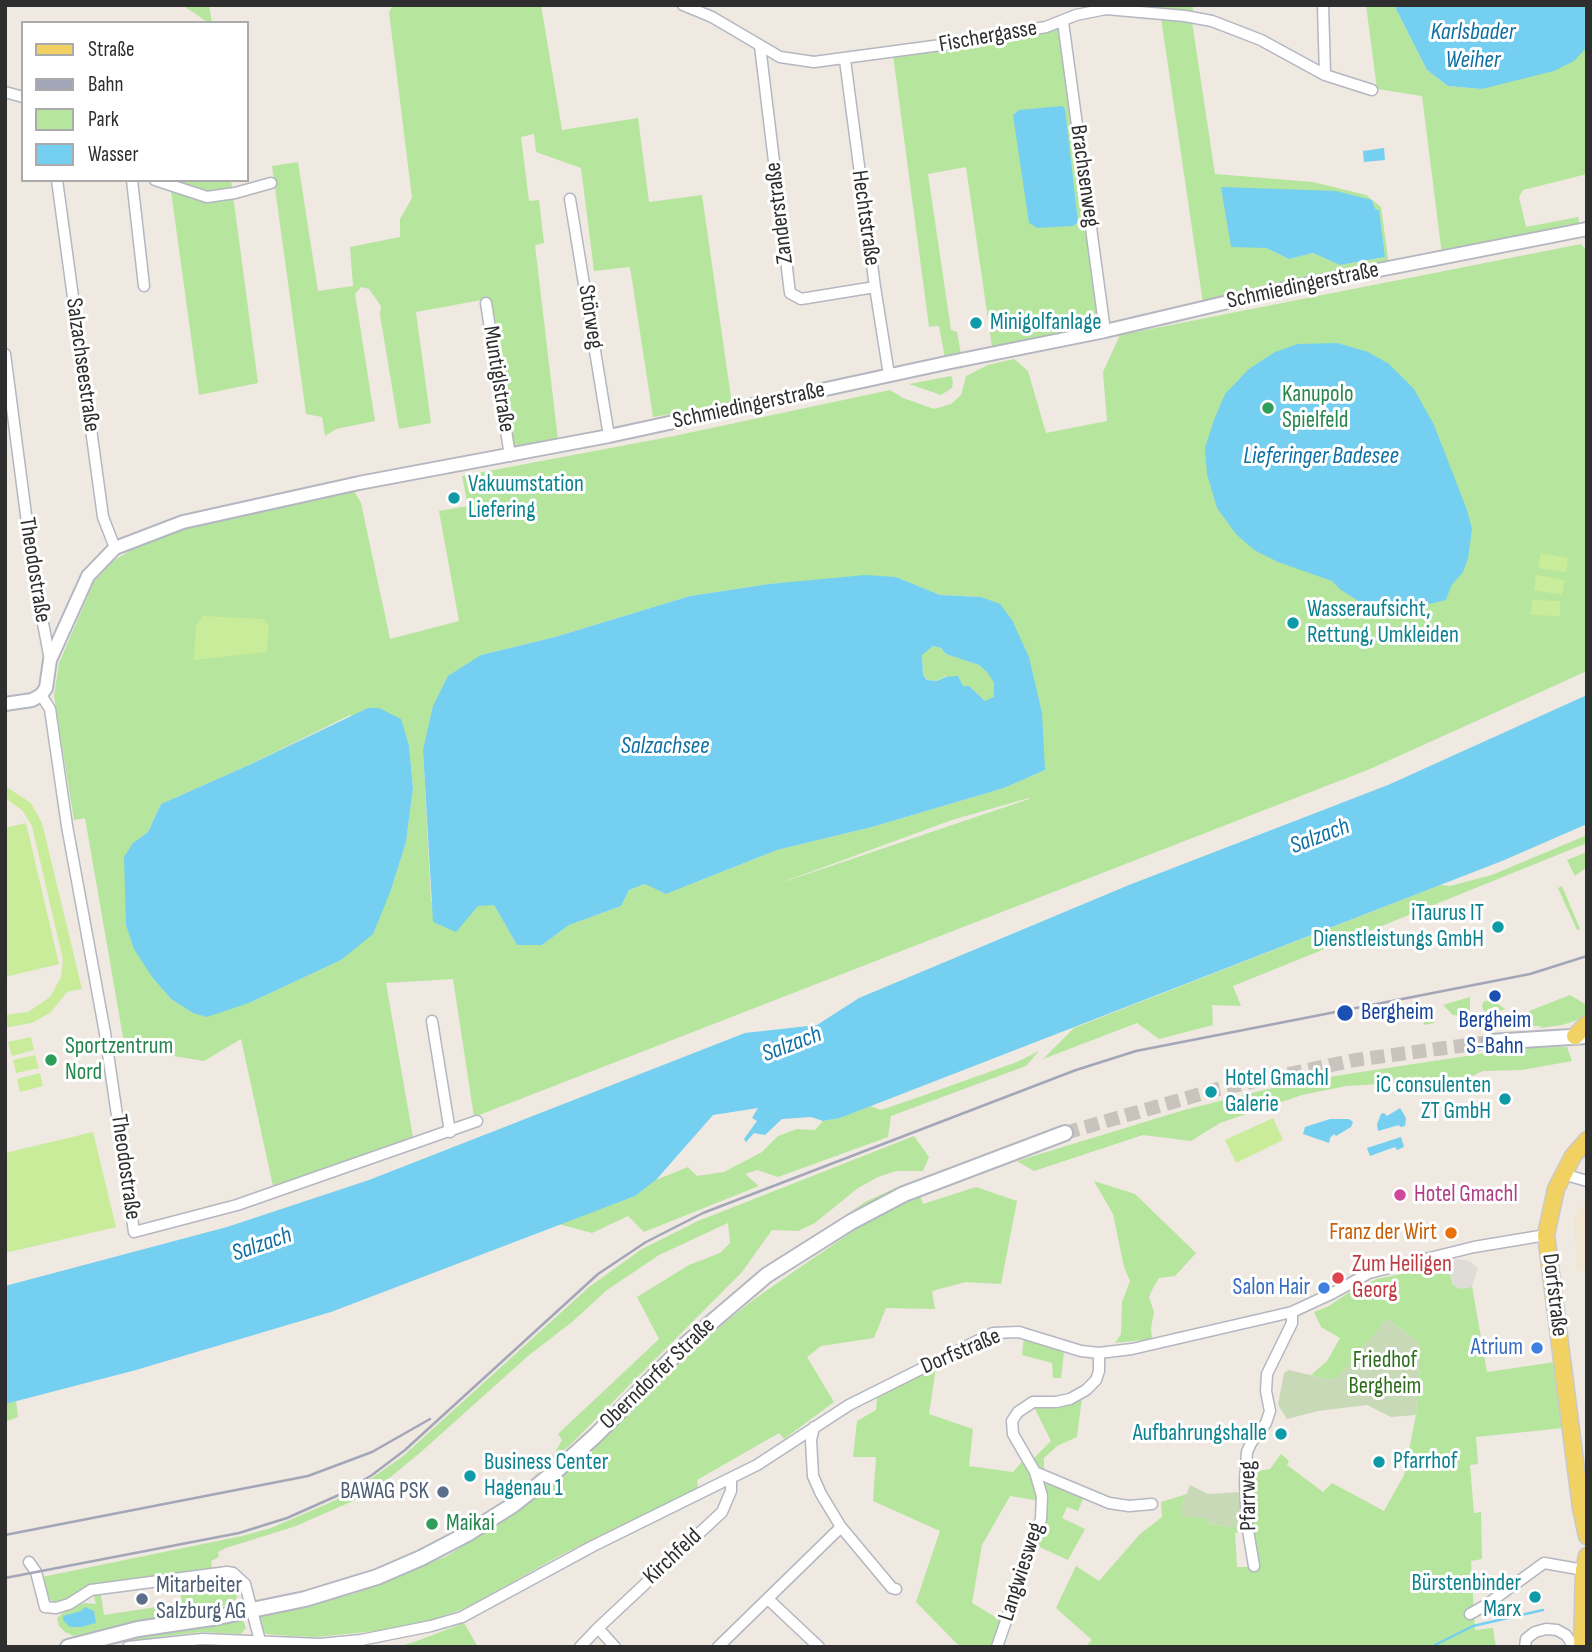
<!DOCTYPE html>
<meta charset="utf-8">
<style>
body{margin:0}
#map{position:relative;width:1592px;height:1652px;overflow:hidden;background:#efe9e1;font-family:"Sofia Sans Condensed",sans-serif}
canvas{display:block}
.frame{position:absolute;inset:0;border:7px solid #2e2e2e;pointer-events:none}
.legend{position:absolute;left:21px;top:21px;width:228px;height:161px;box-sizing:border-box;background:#fff;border:2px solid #ababab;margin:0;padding:9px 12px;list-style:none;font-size:21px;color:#2e2e2e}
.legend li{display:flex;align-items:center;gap:14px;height:35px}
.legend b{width:35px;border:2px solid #ababab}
</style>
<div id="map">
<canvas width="1592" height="1652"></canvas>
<div class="frame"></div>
<ul class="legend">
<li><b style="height:9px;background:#f2d163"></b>Straße</li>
<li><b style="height:9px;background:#a3a6b8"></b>Bahn</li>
<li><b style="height:19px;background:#b6e59e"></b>Park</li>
<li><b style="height:19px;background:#75cff0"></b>Wasser</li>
</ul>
</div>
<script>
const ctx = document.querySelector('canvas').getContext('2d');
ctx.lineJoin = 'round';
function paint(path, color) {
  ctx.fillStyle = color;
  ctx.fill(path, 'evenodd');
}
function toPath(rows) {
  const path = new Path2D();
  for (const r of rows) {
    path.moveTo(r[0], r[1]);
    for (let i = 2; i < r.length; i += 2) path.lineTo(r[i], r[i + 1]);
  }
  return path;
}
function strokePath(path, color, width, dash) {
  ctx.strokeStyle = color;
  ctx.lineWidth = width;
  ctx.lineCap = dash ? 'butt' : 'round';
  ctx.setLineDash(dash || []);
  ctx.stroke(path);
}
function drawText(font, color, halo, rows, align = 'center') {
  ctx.font = font + ' "Sofia Sans Condensed",sans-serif';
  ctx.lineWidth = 6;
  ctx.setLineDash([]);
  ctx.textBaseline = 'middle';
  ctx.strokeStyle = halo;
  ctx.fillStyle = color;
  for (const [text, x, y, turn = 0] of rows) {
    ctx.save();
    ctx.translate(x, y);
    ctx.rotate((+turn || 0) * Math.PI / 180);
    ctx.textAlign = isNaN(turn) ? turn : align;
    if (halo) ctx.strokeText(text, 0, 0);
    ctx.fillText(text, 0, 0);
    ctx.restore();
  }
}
paint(toPath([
 [1587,1202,1587,1270,1577,1271,1574,1219,1579,1208]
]), '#f0e6d1');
paint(toPath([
 [182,5,209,5,212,23,209,23],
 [393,5,541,5,562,130,638,118,649,202,702,195,732,404,653,417,630,267,594,271,581,168,536,152,534,134,521,137,529,201,539,200,544,243,535,245,558,440,511,448,487,299,416,312,431,423,399,429,380,315,381,306,369,289,361,287,355,294,375,421,336,429,325,436,322,417,306,414,272,166,298,162,318,291,353,286,350,247,400,237,400,219,412,198,389,12],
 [1157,5,1193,5,1192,22,1215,174,1313,182,1366,195,1381,207,1389,265,1203,303,1161,18],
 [1266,248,1385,257,1340,265,1313,253,1289,259],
 [1366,5,1394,5,1427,70,1448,86,1482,89,1585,49,1587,39,1587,174,1523,190,1519,197,1526,227,1578,217,1580,227,1442,255,1422,96,1377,89],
 [1055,27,1061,30,1100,320,1097,325,1082,331,992,347,966,167,928,174,951,330,957,332,961,354,945,358,939,326,929,327,893,55],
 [162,180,231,180,258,383,199,395,171,191,174,185],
 [1581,244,1587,251,1587,671,1370,769,474,1117,453,979,386,983,413,1137,273,1186,241,1039,204,1061,167,1055,123,1037,85,818,74,820,54,696,59,663,94,582,110,563,145,541,179,530,354,491,361,503,390,639,459,621,439,511,468,506,462,476,674,436,890,390,903,398,934,409,951,404,961,395,966,376,988,365,1014,359,1028,371,1046,433,1107,421,1103,372,1120,335],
 [896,577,940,595,981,597,1045,770,1004,788,872,827,777,850,666,894,646,884,629,890,621,906,569,925,542,945,517,945,494,905,431,902,423,750,481,655,555,637,690,596,769,584],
 [350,715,409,746,413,788,406,842,391,890,341,960,249,1003,193,1013,171,999,152,977,126,925,133,843,148,832,161,804,249,765],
 [1029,798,1029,799,775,885,952,820],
 [951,376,953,381,952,388,941,395,909,384],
 [933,646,941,648,946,654,979,665,989,673,994,683,994,697,986,702,969,686,963,686,945,676,937,681,928,680,923,675,922,654],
 [1587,835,1587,843,1233,986,1241,1006,1212,1005,1213,1025,1159,1039,1137,1023,1043,1059,1074,1028,1440,885,1450,886,1492,875],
 [1587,852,1587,867,1575,876,1567,860],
 [1562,886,1580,929,1577,930,1558,888],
 [1570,995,1585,1004,1587,1013,1581,1019,1562,1025,1541,1028,1540,1026,1533,1026,1529,1011],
 [1470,997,1470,1016,1453,1015,1443,1005],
 [1489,1000,1497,1003,1505,1009,1494,1013,1484,1011,1482,1007,1483,1002],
 [1432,1007,1436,1019,1434,1023,1424,1025,1423,1018,1414,1020,1411,1011],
 [1567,1047,1572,1061,1522,1070,1483,1071,1450,1086,1399,1083,1346,1086,1302,1095,1220,1123,1191,1141,1143,1135,1034,1171,1017,1161,1184,1110,1268,1089,1335,1076,1519,1048],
 [1039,1051,1026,1066,891,1116,888,1137,778,1177,757,1170,745,1174,759,1186,644,1232,628,1216,592,1233,559,1224,635,1196,656,1180,688,1167,697,1176,724,1172,762,1152,778,1136,797,1129,815,1130,823,1121,840,1118,870,1106,881,1110,919,1097,1017,1062],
 [914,1136,929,1157,923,1171,896,1171,878,1177,858,1188,815,1223,798,1231,772,1230,742,1272,570,1445,533,1477,554,1454,562,1440,558,1434,659,1339,637,1297,689,1265,720,1253,730,1243,728,1223,659,1255,607,1290,572,1322,528,1356,421,1452,387,1480,353,1501,296,1526,226,1548,218,1552,219,1557,211,1561,212,1569,89,1585,63,1601,55,1602,50,1600,46,1595,42,1577,242,1536,271,1528,336,1500,359,1487,402,1457,589,1287,642,1249,698,1221],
 [1094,1181,1135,1194,1196,1253,1175,1276,1159,1278,1153,1288,1149,1297,1154,1312,1151,1328,1152,1339,1115,1343,1121,1334,1122,1302,1130,1281,1124,1267,1113,1214],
 [902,1185,907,1186,843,1221,842,1218,865,1202],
 [976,1187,1017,1201,1001,1284,966,1282,932,1291,935,1309,886,1308,874,1338,821,1346,807,1357,834,1402,784,1439,779,1433,697,1480,698,1488,559,1556,468,1607,426,1622,376,1631,316,1637,290,1636,266,1634,261,1627,259,1616,353,1594,447,1556,516,1512,579,1462,705,1339,753,1300,799,1268,859,1227,920,1195,923,1204],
 [1447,1264,1453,1285,1468,1288,1472,1286,1487,1372,1555,1362,1563,1428,1476,1437,1478,1464,1470,1465,1474,1513,1481,1512,1482,1559,1471,1561,1475,1630,1493,1628,1496,1647,1085,1647,1092,1640,1056,1608,1076,1566,1099,1581,1140,1534,1162,1517,1161,1502,1187,1494,1183,1503,1208,1519,1209,1524,1242,1528,1243,1531,1235,1533,1237,1567,1256,1567,1249,1484,1251,1472,1270,1469,1281,1454,1289,1461,1287,1465,1323,1492,1332,1483,1384,1511,1404,1475,1416,1415,1419,1363,1418,1341,1387,1319,1338,1377,1331,1380,1311,1375,1327,1361,1340,1338,1321,1327,1314,1312,1329,1306,1354,1289,1377,1279],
 [1024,1337,1051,1346,1064,1353,1061,1378,1053,1378,1052,1363,1022,1355],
 [936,1367,929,1414,973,1429,969,1466,1013,1472,1024,1459,1032,1472,1040,1501,1010,1496,982,1545,972,1603,1004,1622,994,1647,960,1647,916,1602,940,1531,873,1501,876,1457,853,1457,857,1421,876,1410,877,1398],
 [1082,1397,1077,1437,1057,1446,1044,1458,1044,1471,1032,1460,1051,1441,1034,1407,1065,1405],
 [16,1401,18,1417,5,1422,5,1404],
 [1046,1480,1083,1499,1078,1511,1067,1507,1062,1518,1085,1529,1068,1560,1035,1545,1042,1484],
 [228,1578,236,1584,239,1592,235,1601,228,1605,74,1636,65,1632,59,1626,57,1618,63,1613,84,1603,96,1604,94,1598,95,1595,100,1593,183,1581],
 [179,1583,182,1603,104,1615,101,1595],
 [239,1618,243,1619,246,1628,241,1634,200,1632,107,1644,107,1641],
 [464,1623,478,1647,396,1647,414,1642]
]), '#b6e59e');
paint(toPath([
 [1387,1319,1418,1341,1419,1363,1416,1415,1391,1417,1367,1405,1318,1411,1287,1419,1278,1405,1284,1373,1289,1370,1331,1380,1338,1377],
 [1190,1485,1208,1494,1241,1492,1242,1528,1209,1524,1208,1519,1181,1516,1183,1503]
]), '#c8d9b8');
paint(toPath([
 [1541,553,1568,558,1566,572,1538,568],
 [1536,575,1565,580,1562,595,1534,590],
 [1532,600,1560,601,1560,616,1531,615],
 [203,616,263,619,269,625,267,652,194,660,196,625],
 [5,786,31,803,42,823,82,989,67,992,51,1012,41,1018,31,1023,9,1027,5,1026,5,1015,28,1012,50,997,61,977,63,960,32,826,22,810,5,798],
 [26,823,59,964,5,977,5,828],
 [31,1037,34,1050,12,1056,8,1042],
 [35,1055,39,1068,16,1073,13,1060],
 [40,1073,43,1086,20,1092,17,1079],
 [1273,1118,1283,1140,1236,1163,1225,1140],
 [93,1132,116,1227,5,1253,5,1153]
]), '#c9ec9a');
paint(toPath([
 [1457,1259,1469,1261,1478,1268,1472,1286,1468,1288,1460,1289,1453,1285,1447,1264]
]), '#dfdcd8');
paint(toPath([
 [1394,5,1587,5,1587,39,1585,49,1574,61,1554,71,1482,89,1448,86,1427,70],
 [1062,106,1065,109,1078,222,1073,226,1037,228,1029,223,1013,115,1019,110],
 [1384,148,1385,160,1364,162,1363,151],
 [1221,187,1336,191,1372,200,1375,209,1379,210,1385,257,1340,265,1313,253,1289,259,1266,248,1231,247],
 [1337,343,1368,352,1389,364,1414,389,1434,425,1467,510,1472,529,1468,559,1463,572,1451,586,1446,600,1404,610,1387,611,1360,602,1341,590,1332,581,1278,562,1254,550,1236,534,1217,508,1207,474,1205,448,1214,420,1225,394,1249,369,1275,352,1298,344],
 [865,575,896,577,940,595,981,597,1000,604,1012,620,1029,657,1042,713,1045,770,1004,788,872,827,777,850,666,894,645,884,629,890,621,906,569,925,542,945,517,945,494,905,478,906,456,932,433,922,423,750,433,706,448,676,481,655,555,637,690,596,769,584],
 [933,646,941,648,946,654,979,665,988,673,994,683,994,697,985,701,969,686,963,686,958,676,945,677,937,681,927,680,923,675,922,655],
 [1587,695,1587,824,1502,861,840,1118,823,1121,811,1117,782,1119,765,1135,754,1133,746,1142,744,1139,757,1121,752,1118,758,1108,713,1115,656,1180,635,1196,331,1312,136,1370,5,1404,5,1286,227,1227,369,1180,745,1033,817,1025,859,998,1129,885,1388,785],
 [368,708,379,708,401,719,409,746,413,788,406,842,391,890,373,934,341,960,249,1003,207,1017,193,1013,171,999,152,977,134,949,126,925,124,857,133,843,148,832,161,804,249,765],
 [1400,1108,1406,1118,1405,1126,1400,1127,1399,1125,1378,1131,1377,1124,1381,1114,1384,1113,1387,1116],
 [1330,1119,1349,1119,1353,1122,1351,1127,1336,1136,1334,1134,1330,1138,1329,1143,1303,1134,1305,1127],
 [1401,1137,1404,1147,1397,1150,1395,1147,1370,1156,1367,1148],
 [85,1607,94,1611,96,1623,81,1627,70,1627,63,1620,63,1616,81,1611]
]), '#75cff0');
strokePath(toPath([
 [1431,1647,1473,1626,1543,1610]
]), '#75cff0', 2.5);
strokePath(toPath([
 [1065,1133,1218,1089,1355,1060,1490,1042]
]), '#c8c4bd', 14, [14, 7]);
const minor = toPath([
 [683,5,712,17,780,57,814,62,941,45,1046,27,1076,15,1106,9,1185,16,1212,21,1261,40,1325,75,1372,90],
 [1323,5,1325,75],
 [1063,22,1105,331],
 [760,46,790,293,801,299,875,287],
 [845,60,875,287,889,375],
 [5,92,23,97],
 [57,180,103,517,115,548],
 [132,180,144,286],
 [155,180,207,197,235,193,271,183],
 [570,199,609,436],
 [486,303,510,456],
 [5,354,34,576,50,660],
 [41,695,50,709,67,826,105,1033,134,1232,237,1205,477,1121],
 [432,1021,450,1132],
 [1563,1174,1587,1181],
 [1035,1472,1109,1503,1129,1506,1152,1504],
 [841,1527,892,1588,896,1589],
 [29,1562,36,1572,45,1607,56,1608,69,1604,91,1590,227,1572,233,1573,245,1584,260,1641],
 [1254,1566,1247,1524,1245,1482,1247,1452,1251,1443,1266,1423,1270,1411,1266,1391,1267,1374,1292,1323,1292,1312],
 [768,1599,819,1647],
 [1470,1614,1486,1605,1544,1563,1584,1570],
 [128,1647,202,1639,320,1644,361,1640,431,1626,462,1617,593,1546,757,1465,849,1405,993,1333,1019,1332,1081,1351,1099,1353,1132,1349,1292,1312,1333,1293,1369,1273,1474,1247,1546,1235],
 [580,1647,598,1628],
 [615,1647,598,1628,722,1512,731,1491,731,1478],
 [718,1647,841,1527,821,1494,813,1476,811,1440,814,1427],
 [997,1647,1041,1519,1042,1496,1035,1472,1013,1434,1012,1421,1018,1412,1033,1402,1056,1402,1070,1399,1086,1390,1096,1380,1099,1371,1099,1353],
 [1525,1647,1526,1639,1535,1632,1546,1629,1557,1630,1566,1635,1574,1647]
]);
const tertiary = toPath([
 [5,704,32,700,41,695,46,688,50,660,88,576,115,548,183,522,359,483,609,436,946,363,1105,331,1292,287,1587,229]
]);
const secondary = toPath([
 [1490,1042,1587,1036],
 [68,1647,138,1629,218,1617,305,1599,377,1577,421,1558,467,1534,513,1505,556,1471,595,1436,686,1344,767,1275,851,1222,904,1194,1065,1133]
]);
const primary = toPath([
 [1575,1036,1587,1024],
 [1587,1140,1573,1156,1556,1189,1546,1235,1581,1508,1587,1536],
 [1582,1647,1584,1570,1587,1556]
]);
strokePath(minor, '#b4b7c1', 13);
strokePath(tertiary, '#b4b7c1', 16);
strokePath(secondary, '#b4b7c1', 18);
strokePath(primary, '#c9c9c9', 19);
strokePath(minor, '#fff', 10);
strokePath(tertiary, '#fff', 12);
strokePath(secondary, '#fff', 14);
strokePath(primary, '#f2d163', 16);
strokePath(toPath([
 [5,1535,308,1476,372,1452,430,1419],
 [5,1578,239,1533,287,1518,341,1494,372,1475,405,1450,598,1274,646,1242,703,1213,1076,1070,1136,1051,1530,974,1587,956]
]), '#a3a6b8', 2.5);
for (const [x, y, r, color] of [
 [976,323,7,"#0f9aa8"],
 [1268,408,7,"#2e9e5b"],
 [454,498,7,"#0f9aa8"],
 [1293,623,7,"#0f9aa8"],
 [1498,927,7,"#0f9aa8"],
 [1495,996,7,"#1a4fb4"],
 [1345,1013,9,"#1a4fb4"],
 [51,1060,7,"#2e9e5b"],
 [1211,1092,7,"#0f9aa8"],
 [1505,1099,7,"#0f9aa8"],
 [1400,1195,7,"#d1479c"],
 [1451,1233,7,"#e8710a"],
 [1338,1278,7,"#e0444e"],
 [1324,1288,7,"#3f7fe0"],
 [1537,1348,7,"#3f7fe0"],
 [1281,1434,7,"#0f9aa8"],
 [1379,1462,7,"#0f9aa8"],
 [470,1476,7,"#0f9aa8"],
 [443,1492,7,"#5c6f8a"],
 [432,1524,7,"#2e9e5b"],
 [1535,1597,7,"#0f9aa8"],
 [142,1599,7,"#5c6f8a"]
]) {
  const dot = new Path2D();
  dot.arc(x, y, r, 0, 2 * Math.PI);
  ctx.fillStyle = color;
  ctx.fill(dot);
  strokePath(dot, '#fff', 2.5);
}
drawText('23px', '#2e2e2e', '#fff', [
 ["Fischergasse",988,37,-10],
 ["Brachsenweg",1084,176,82],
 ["Zanderstraße",780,213,-97],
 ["Hechtstraße",865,218,82],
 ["Schmiedingerstraße",1303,286,-12],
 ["Störweg",590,317,81],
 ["Salzachseestraße",82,365,82],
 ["Muntiglstraße",498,379,81],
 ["Schmiedingerstraße",749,406,-12],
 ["Theodostraße",34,570,81],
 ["Theodostraße",125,1167,82],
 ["Dorfstraße",1554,1295,83],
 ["Dorfstraße",961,1352,-23],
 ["Oberndorfer Straße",658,1374,-44],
 ["Pfarrweg",1249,1496,-91],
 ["Kirchfeld",673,1557,-43],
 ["Langwiesweg",1022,1572,-72]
]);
drawText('23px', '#0d838f', '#fff', [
 ["Minigolfanlage",990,323],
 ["Vakuumstation",468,485],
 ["Liefering",468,511],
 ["Wasseraufsicht,",1307,610],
 ["Rettung, Umkleiden",1307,636],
 ["iTaurus IT",1484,914,"right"],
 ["Dienstleistungs GmbH",1484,940,"right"],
 ["Hotel Gmachl",1225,1079],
 ["Galerie",1225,1105],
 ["iC consulenten",1491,1086,"right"],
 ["ZT GmbH",1491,1112,"right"],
 ["Aufbahrungshalle",1267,1434,"right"],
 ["Pfarrhof",1393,1462],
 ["Business Center",484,1463],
 ["Hagenau 1",484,1489],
 ["Bürstenbinder",1521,1584,"right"],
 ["Marx",1521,1610,"right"]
], 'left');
drawText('23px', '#27864d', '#fff', [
 ["Kanupolo",1282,395],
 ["Spielfeld",1282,421],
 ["Sportzentrum",65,1047],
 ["Nord",65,1073],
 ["Maikai",446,1524]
], 'left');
drawText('23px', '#164399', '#fff', [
 ["Bergheim",1361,1013],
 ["Bergheim",1495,1021,"center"],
 ["S-Bahn",1495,1047,"center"]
], 'left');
drawText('23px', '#b23c85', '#fff', [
 ["Hotel Gmachl",1414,1195]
], 'left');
drawText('23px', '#c56008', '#fff', [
 ["Franz der Wirt",1437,1233]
], 'right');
drawText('23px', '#be3a42', '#fff', [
 ["Zum Heiligen",1352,1265],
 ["Georg",1352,1291]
], 'left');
drawText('23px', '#366cbe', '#fff', [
 ["Salon Hair",1310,1288],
 ["Atrium",1523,1348]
], 'right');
drawText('23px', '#2c6e1b', '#fff', [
 ["Friedhof",1385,1361],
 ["Bergheim",1385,1387]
]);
drawText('23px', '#4e5e75', '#fff', [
 ["BAWAG PSK",429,1492],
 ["Mitarbeiter",156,1586,"left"],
 ["Salzburg AG",156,1612,"left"]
], 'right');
drawText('italic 24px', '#0d6fa3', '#fff', [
 ["Karlsbader",1473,33],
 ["Weiher",1473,61],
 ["Lieferinger Badesee",1321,457],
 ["Salzachsee",665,747],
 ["Salzach",1320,837,-21],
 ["Salzach",792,1045,-21],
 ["Salzach",262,1245,-19]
]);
</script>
